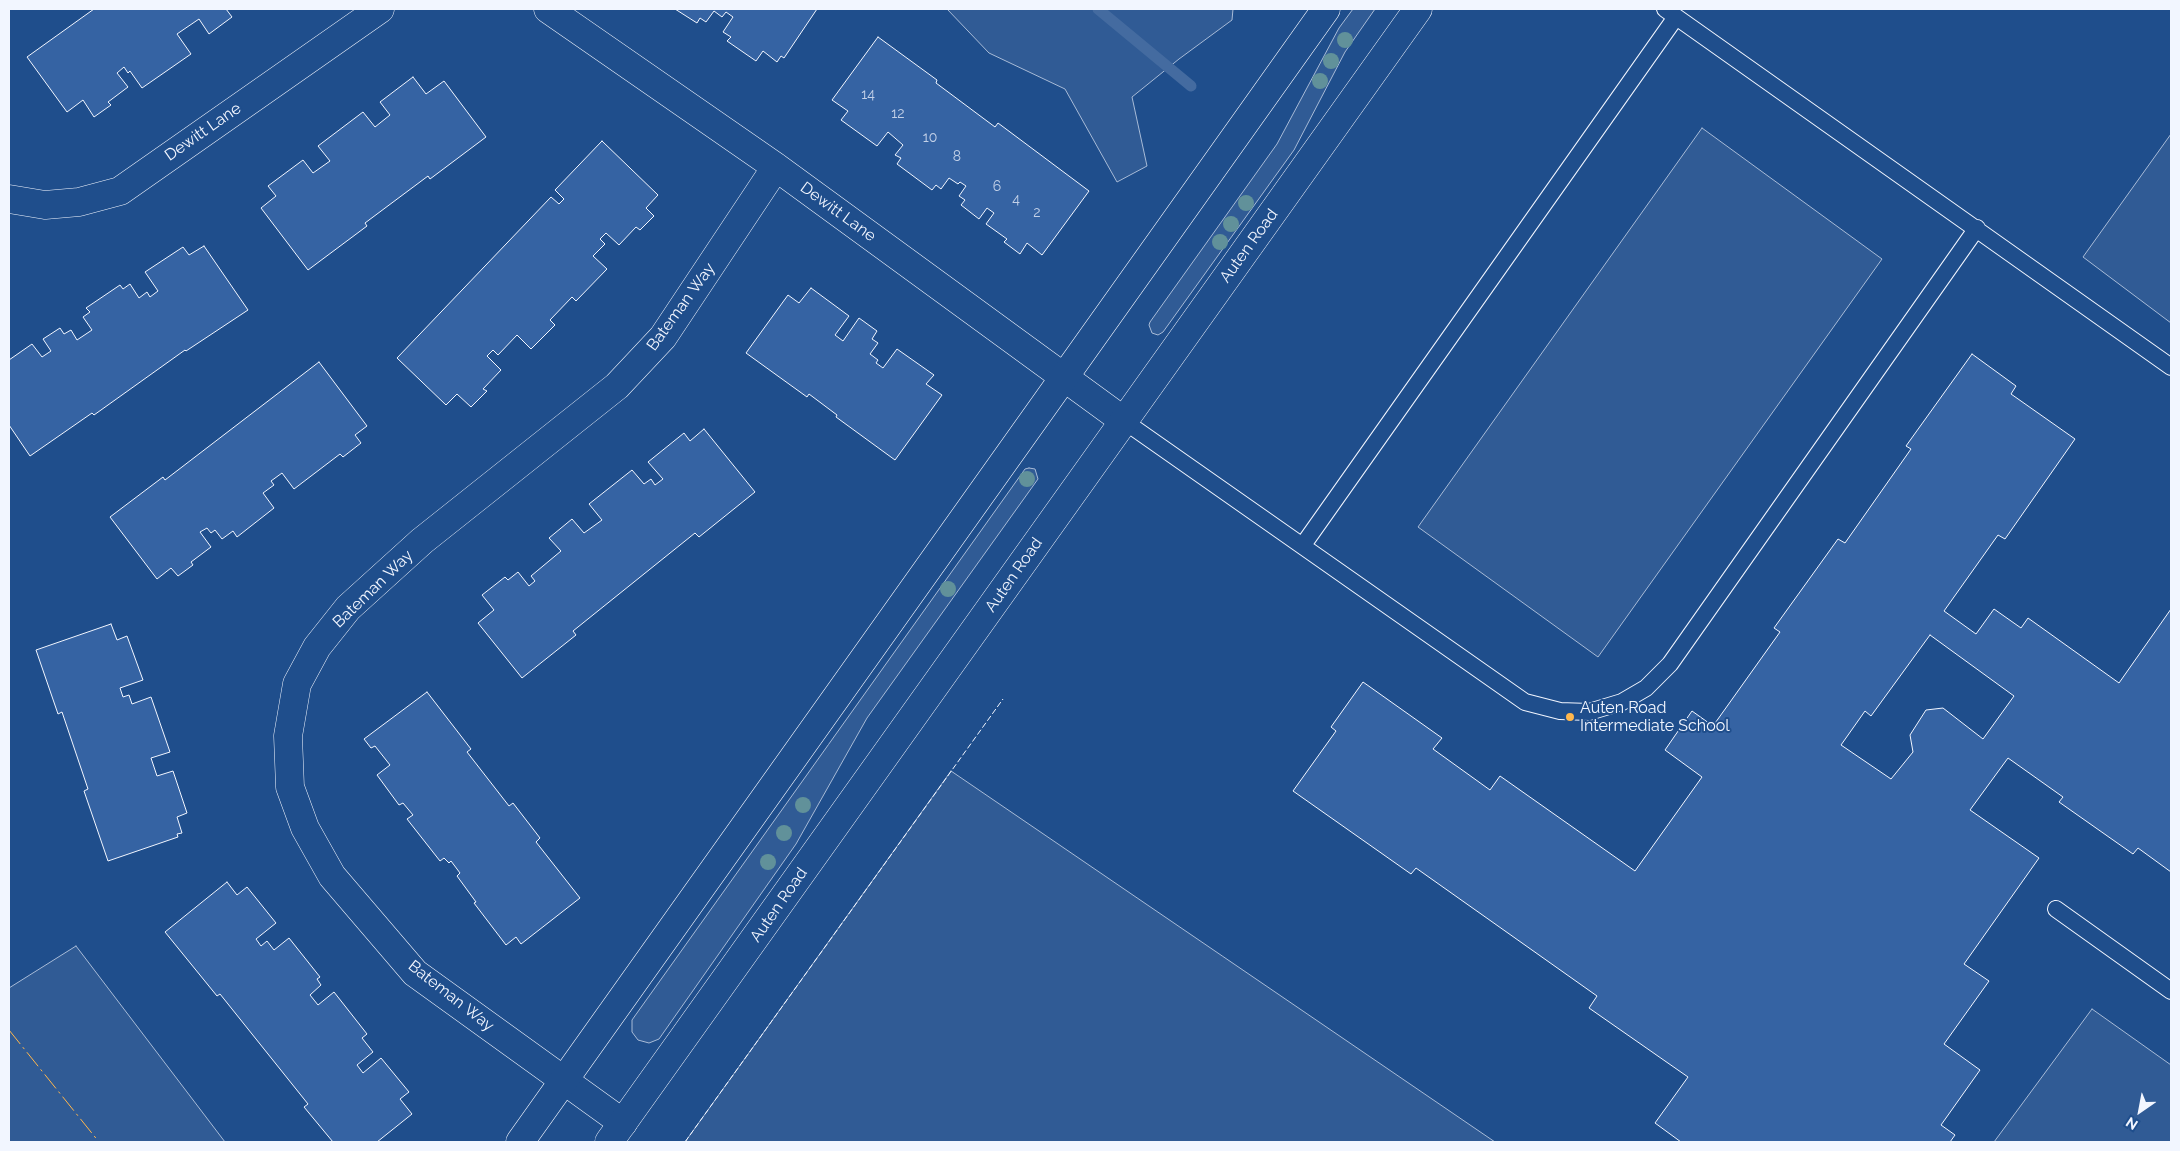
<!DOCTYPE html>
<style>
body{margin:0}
#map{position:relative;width:2180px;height:1151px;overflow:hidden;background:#1f4e8c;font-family:Raleway,sans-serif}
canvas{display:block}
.frame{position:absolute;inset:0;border:10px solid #f2f6ff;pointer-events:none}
.north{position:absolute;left:2115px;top:1086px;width:50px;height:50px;-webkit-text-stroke:4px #1f4e8c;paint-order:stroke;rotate:213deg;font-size:14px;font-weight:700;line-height:20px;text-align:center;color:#f2f6ff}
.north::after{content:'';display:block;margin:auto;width:18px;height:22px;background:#f2f6ff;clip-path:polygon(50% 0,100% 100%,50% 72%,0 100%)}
</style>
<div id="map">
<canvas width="2180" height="1151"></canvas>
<div class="frame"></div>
<div class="north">N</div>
</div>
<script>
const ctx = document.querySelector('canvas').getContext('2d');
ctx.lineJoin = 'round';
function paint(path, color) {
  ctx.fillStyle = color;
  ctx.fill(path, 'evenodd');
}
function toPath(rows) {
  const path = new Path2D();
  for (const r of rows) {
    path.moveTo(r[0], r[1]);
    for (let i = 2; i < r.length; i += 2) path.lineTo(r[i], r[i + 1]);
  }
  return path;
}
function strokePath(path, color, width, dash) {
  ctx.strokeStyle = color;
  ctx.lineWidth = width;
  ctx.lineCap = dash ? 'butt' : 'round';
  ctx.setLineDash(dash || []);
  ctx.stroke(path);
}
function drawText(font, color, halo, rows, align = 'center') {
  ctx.font = font + ' Raleway,sans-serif';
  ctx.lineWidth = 4;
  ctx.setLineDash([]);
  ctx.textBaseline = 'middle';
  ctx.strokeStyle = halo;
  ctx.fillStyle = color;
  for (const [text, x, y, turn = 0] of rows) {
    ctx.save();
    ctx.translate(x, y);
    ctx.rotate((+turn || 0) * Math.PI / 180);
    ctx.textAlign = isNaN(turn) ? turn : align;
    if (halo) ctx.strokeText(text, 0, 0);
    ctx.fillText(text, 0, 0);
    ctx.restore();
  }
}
const built = toPath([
 [947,9,1233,9,1232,20,1179,59,1132,97,1147,166,1117,182,1065,89,989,53,947,9],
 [1353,9,1375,9,1345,52,1294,150,1163,332,1158,335,1152,333,1149,325,1150,322,1277,144,1339,28,1353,9],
 [1702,128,1882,259,1598,657,1418,527,1702,128],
 [2171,134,2171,323,2083,257,2171,134],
 [1029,468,1035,469,1038,479,867,718,796,844,659,1039,649,1043,638,1040,632,1032,632,1020,1025,469,1029,468],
 [951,771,1495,1142,685,1142,951,771],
 [76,946,225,1142,9,1142,9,988,76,946],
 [2092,1009,2171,1065,2171,1142,1994,1142,2092,1009]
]);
paint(built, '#305b95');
strokePath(built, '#a8bbd7', 1);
strokePath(toPath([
 [1098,9,1191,86]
]), '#446ba0', 11);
const building = toPath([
 [94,9,226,9,232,17,209,34,199,19,177,34,191,54,142,88,130,71,128,73,124,67,117,73,128,87,108,102,111,105,94,117,83,100,67,112,27,57,94,9],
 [675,9,817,9,784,58,781,56,777,62,763,51,756,61,727,41,731,37,723,32,733,17,726,12,722,17,714,11,706,22,700,18,697,23,675,9],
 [878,37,937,80,936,83,995,127,998,123,1089,191,1042,255,1027,243,1020,254,1004,242,1007,239,986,224,994,213,987,208,979,219,961,205,965,200,959,196,966,186,960,182,958,184,949,178,941,189,936,185,932,190,897,164,901,158,895,155,903,145,888,132,877,146,841,120,848,111,832,100,878,37],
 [413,77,426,94,444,81,486,137,430,179,428,176,365,223,367,226,308,270,261,208,276,196,268,186,303,160,313,173,330,161,318,146,363,112,375,127,390,115,380,102,413,77],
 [602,141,658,195,646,208,654,216,640,230,636,227,619,245,606,233,600,239,605,244,593,256,607,269,576,301,572,297,550,320,555,325,531,349,517,335,498,355,493,350,487,356,501,370,483,389,487,391,471,407,457,394,446,405,397,358,551,197,559,204,564,199,555,190,602,141],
 [204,246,248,310,186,351,185,350,94,415,92,413,30,456,9,425,9,360,32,344,42,357,51,351,43,339,60,328,64,334,71,330,77,340,92,330,83,317,90,312,86,308,120,285,123,289,130,284,139,298,147,292,150,297,158,291,145,272,183,247,189,255,204,246],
 [811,288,849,316,835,335,843,341,859,318,877,331,872,339,878,343,870,354,878,360,876,363,883,368,897,349,934,375,926,384,942,395,895,460,836,417,837,415,809,394,807,397,746,353,788,295,799,303,811,288],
 [1972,354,2016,386,2011,394,2075,439,2005,539,1998,535,1944,611,1976,634,1994,609,2021,628,2028,618,2119,683,2171,609,2171,872,2138,848,2133,854,2059,802,2063,797,2008,758,1970,810,2039,858,1964,964,1989,981,1944,1044,1980,1070,1941,1125,1955,1135,1950,1142,1681,1142,1655,1123,1688,1077,1589,1008,1597,996,1416,868,1411,874,1293,791,1336,731,1331,727,1363,682,1442,738,1433,749,1490,790,1500,776,1635,871,1702,777,1665,750,1692,711,1713,726,1780,632,1774,628,1838,539,1845,543,1911,449,1906,446,1972,354],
 [1930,635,2014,696,1983,739,1943,708,1926,710,1910,735,1913,752,1891,779,1841,745,1865,711,1871,716,1930,635],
 [319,362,367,426,355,435,361,443,343,457,340,454,294,489,282,473,271,481,274,485,263,493,274,508,237,537,233,531,222,539,215,530,211,533,207,528,200,532,211,547,191,562,193,565,178,576,171,568,157,579,110,517,163,477,165,480,319,362],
 [704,429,755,492,699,537,695,533,573,631,576,635,522,678,478,623,494,610,482,595,505,577,508,580,518,572,529,586,535,581,531,576,561,551,549,538,572,519,584,533,602,520,589,504,632,470,644,484,651,479,655,485,663,479,648,462,684,433,690,441,704,429],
 [111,624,117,640,127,636,143,680,120,688,123,697,129,695,132,704,151,697,170,752,151,758,157,776,173,771,187,813,177,817,182,833,177,834,178,837,108,861,84,791,88,789,62,712,58,714,36,650,111,624],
 [427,692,471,749,467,752,509,806,513,803,540,838,536,842,580,898,521,944,516,937,506,945,474,903,476,902,457,876,460,873,451,861,449,863,444,858,440,861,407,819,413,815,403,803,399,805,377,775,390,765,375,746,371,748,364,739,427,692],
 [227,882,237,895,247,887,276,923,256,939,261,946,267,941,274,950,289,938,320,977,317,979,321,985,310,995,318,1005,334,992,367,1034,362,1038,373,1052,357,1065,363,1073,381,1058,409,1092,400,1099,412,1114,377,1142,333,1142,304,1107,308,1104,220,994,217,996,165,932,227,882]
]);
paint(building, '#3563a3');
strokePath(building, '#f2f6ff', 1);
const service = toPath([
 [1665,9,2171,367],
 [1124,421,1525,702,1560,711,1589,712,1622,702,1646,688,1670,664,1977,228],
 [1303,545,1676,17],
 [2056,909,2171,991]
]);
const minor = toPath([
 [548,9,776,167,1124,421],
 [9,199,45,205,79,202,120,191,380,9],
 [623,1123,415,973,332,876,305,828,290,787,288,736,297,684,317,647,348,608,422,541,617,386,663,337,776,167]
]);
const tertiary = toPath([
 [520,1142,1326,9],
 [609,1142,1418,9]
]);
strokePath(service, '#f2f6ff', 18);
strokePath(minor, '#f2f6ff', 29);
strokePath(tertiary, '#f2f6ff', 29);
strokePath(service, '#1f4e8c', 16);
strokePath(minor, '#1f4e8c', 28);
strokePath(tertiary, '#1f4e8c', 28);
strokePath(toPath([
 [685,1142,1003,699]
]), '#f2f6ff', 1, [6, 2.5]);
strokePath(toPath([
 [9,1030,99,1142]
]), '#ffb74d', 1, [18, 4, 2.5, 4]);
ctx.fillStyle = '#61919a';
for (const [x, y] of [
 [1345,40],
 [1331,61],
 [1320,81],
 [1246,203],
 [1231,224],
 [1220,242],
 [1027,479],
 [948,589],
 [803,805],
 [784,833],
 [768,862]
]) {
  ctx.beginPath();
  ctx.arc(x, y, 8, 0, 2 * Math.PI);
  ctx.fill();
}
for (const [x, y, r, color] of [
 [1570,717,5,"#ffb74d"]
]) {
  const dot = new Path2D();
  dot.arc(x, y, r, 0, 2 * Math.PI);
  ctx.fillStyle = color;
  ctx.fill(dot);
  strokePath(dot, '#1f4e8c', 2);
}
drawText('14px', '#c3d1e8', null, [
 ["14",868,95],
 ["12",898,114],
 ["10",930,138],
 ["8",957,157],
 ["6",997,187],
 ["4",1016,200],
 ["2",1037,213]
]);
drawText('16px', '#f2f6ff', '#1f4e8c', [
 ["Dewitt Lane",203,132,-35],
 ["Dewitt Lane",838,212,36],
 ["Auten Road",1249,246,-54],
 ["Bateman Way",681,307,-54],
 ["Auten Road",1014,575,-55],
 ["Bateman Way",373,589,-44],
 ["Auten Road",779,905,-55],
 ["Bateman Way",451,996,38]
]);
drawText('16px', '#f2f6ff', '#1f4e8c', [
 ["Auten Road",1580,708],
 ["Intermediate School",1580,726]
], 'left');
</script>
